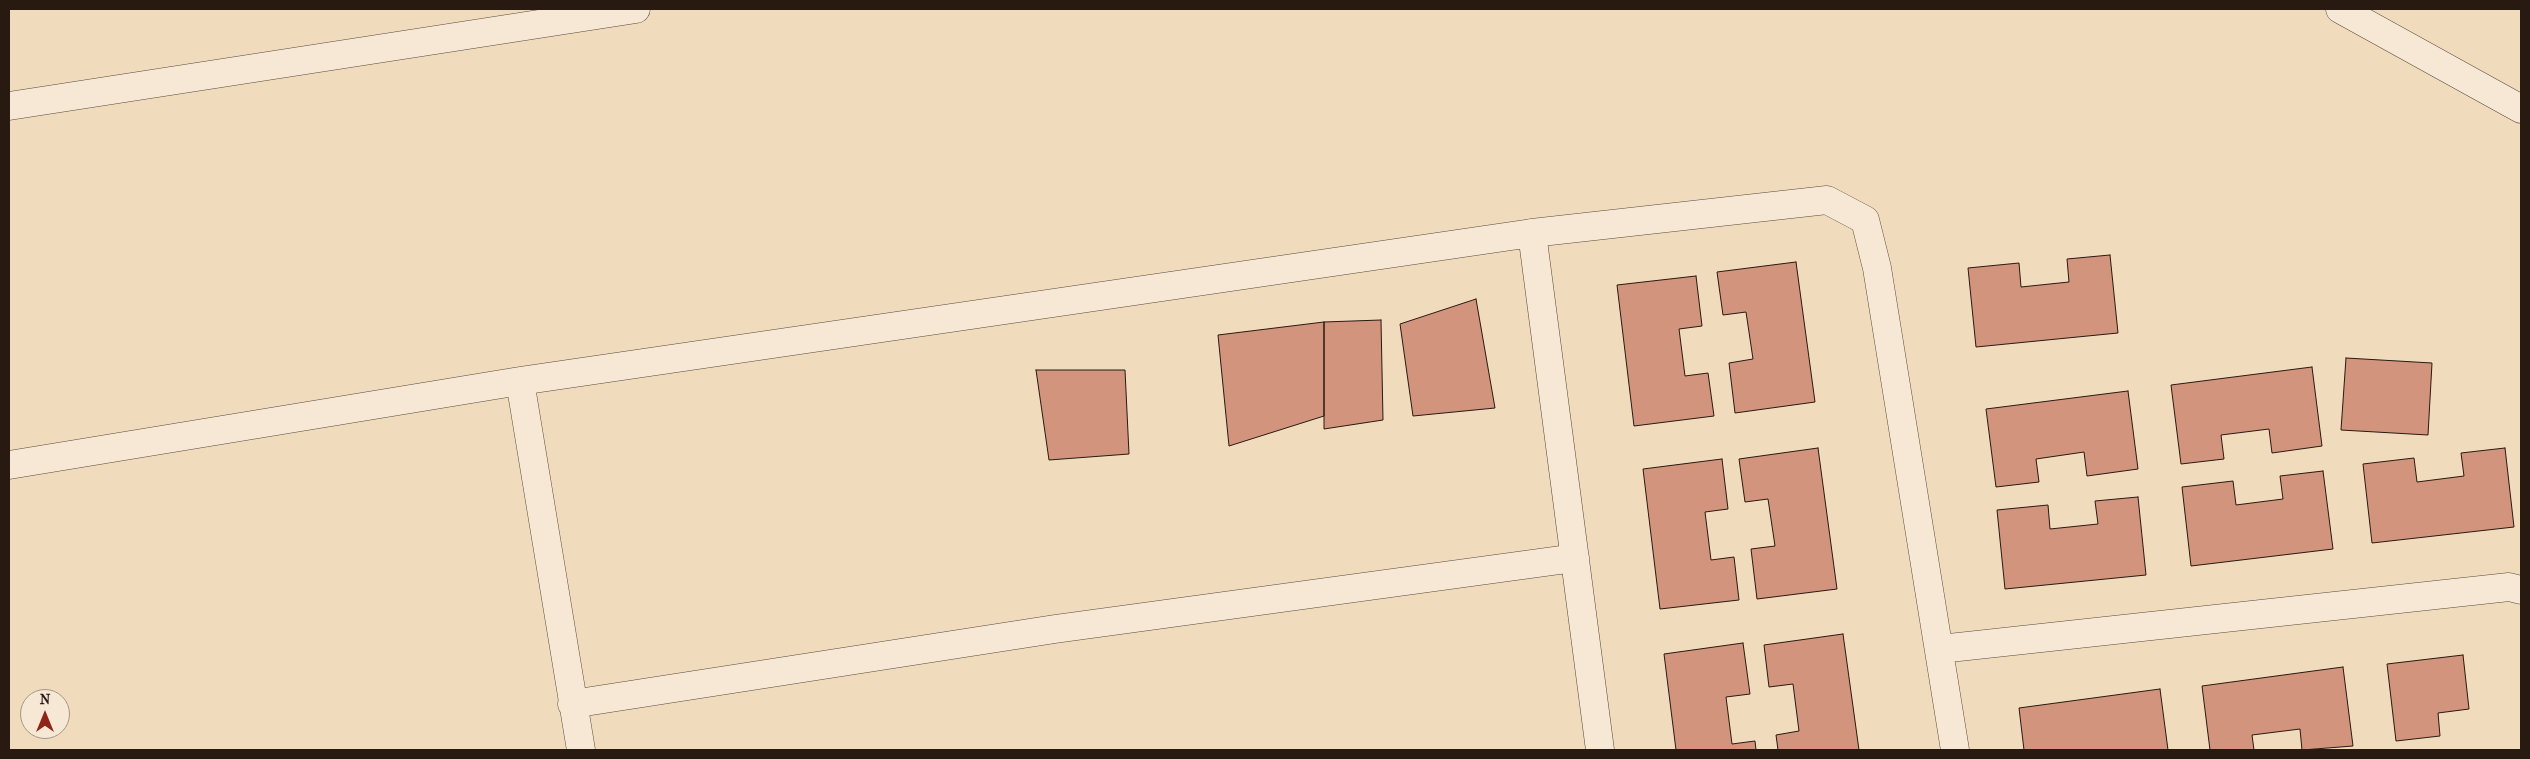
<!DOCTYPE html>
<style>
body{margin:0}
#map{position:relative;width:2530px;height:759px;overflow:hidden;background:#f1dbbd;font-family:"IM FELL French Canon",serif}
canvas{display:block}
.frame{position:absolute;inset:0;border:10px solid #281911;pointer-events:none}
.north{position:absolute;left:20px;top:689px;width:50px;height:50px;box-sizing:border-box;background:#f6e8d4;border:1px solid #a49586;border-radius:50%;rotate:0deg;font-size:14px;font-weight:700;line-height:20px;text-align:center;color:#281911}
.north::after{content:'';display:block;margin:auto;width:18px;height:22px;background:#8f2418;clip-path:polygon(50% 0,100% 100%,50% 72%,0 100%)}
</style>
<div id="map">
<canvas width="2530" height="759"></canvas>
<div class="frame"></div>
<div class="north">N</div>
</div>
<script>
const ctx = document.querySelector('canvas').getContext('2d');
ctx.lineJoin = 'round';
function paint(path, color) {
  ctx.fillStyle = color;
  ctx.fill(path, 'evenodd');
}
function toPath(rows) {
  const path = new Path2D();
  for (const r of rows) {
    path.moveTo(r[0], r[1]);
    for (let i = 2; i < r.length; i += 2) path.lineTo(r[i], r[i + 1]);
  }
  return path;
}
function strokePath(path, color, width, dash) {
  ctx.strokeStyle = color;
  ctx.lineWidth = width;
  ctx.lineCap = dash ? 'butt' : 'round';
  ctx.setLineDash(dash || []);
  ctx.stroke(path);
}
const building = toPath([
 [2110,255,2118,333,1976,347,1968,268,2019,263,2021,287,2069,282,2067,259,2110,255],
 [1796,262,1815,402,1735,413,1729,363,1753,359,1746,312,1723,315,1717,272,1796,262],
 [1696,276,1702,326,1679,329,1685,376,1708,373,1714,416,1634,426,1617,285,1696,276],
 [1476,299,1495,408,1413,416,1400,324,1476,299],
 [1381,320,1383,420,1324,429,1324,322,1381,320],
 [1324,322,1324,416,1229,446,1218,335,1324,322],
 [2346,358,2432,363,2428,435,2341,430,2346,358],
 [2312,367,2322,446,2272,453,2269,429,2221,435,2224,459,2181,464,2171,385,2312,367],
 [1036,370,1125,370,1129,454,1049,460,1036,370],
 [2128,391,2138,469,2087,476,2084,452,2036,459,2039,482,1996,487,1986,409,2128,391],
 [1818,448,1837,589,1757,599,1751,549,1775,546,1768,499,1745,502,1739,459,1818,448],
 [2505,448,2514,527,2372,543,2363,464,2414,458,2417,482,2464,476,2461,453,2505,448],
 [1722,459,1728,509,1705,512,1711,560,1734,557,1739,600,1660,609,1643,469,1722,459],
 [2323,471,2333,549,2191,566,2182,487,2233,481,2236,505,2283,499,2280,476,2323,471],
 [2138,497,2146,575,2005,589,1997,510,2048,505,2050,529,2098,524,2095,501,2138,497],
 [1843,634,1859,750,1778,750,1776,735,1799,731,1793,684,1769,687,1764,645,1843,634],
 [1743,643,1750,694,1726,697,1732,744,1755,741,1756,750,1676,750,1664,654,1743,643],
 [2463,655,2469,709,2438,713,2440,736,2396,741,2387,664,2463,655],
 [2343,667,2353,746,2302,750,2300,729,2252,735,2254,750,2210,750,2202,686,2343,667],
 [2160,689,2168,750,2024,750,2019,708,2160,689]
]);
paint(building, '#d3947d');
strokePath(building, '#281911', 1);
const minor = toPath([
 [2340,9,2521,109],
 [9,106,636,9],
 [1532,233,1600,750],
 [520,381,581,750],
 [9,465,520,381,1532,233,1827,200,1865,220,1877,268,1955,750],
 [1940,649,2509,587,2521,590],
 [572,704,1055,629,1575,558]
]);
strokePath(minor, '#5a4a3c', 29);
strokePath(minor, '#f6e8d4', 28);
</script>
